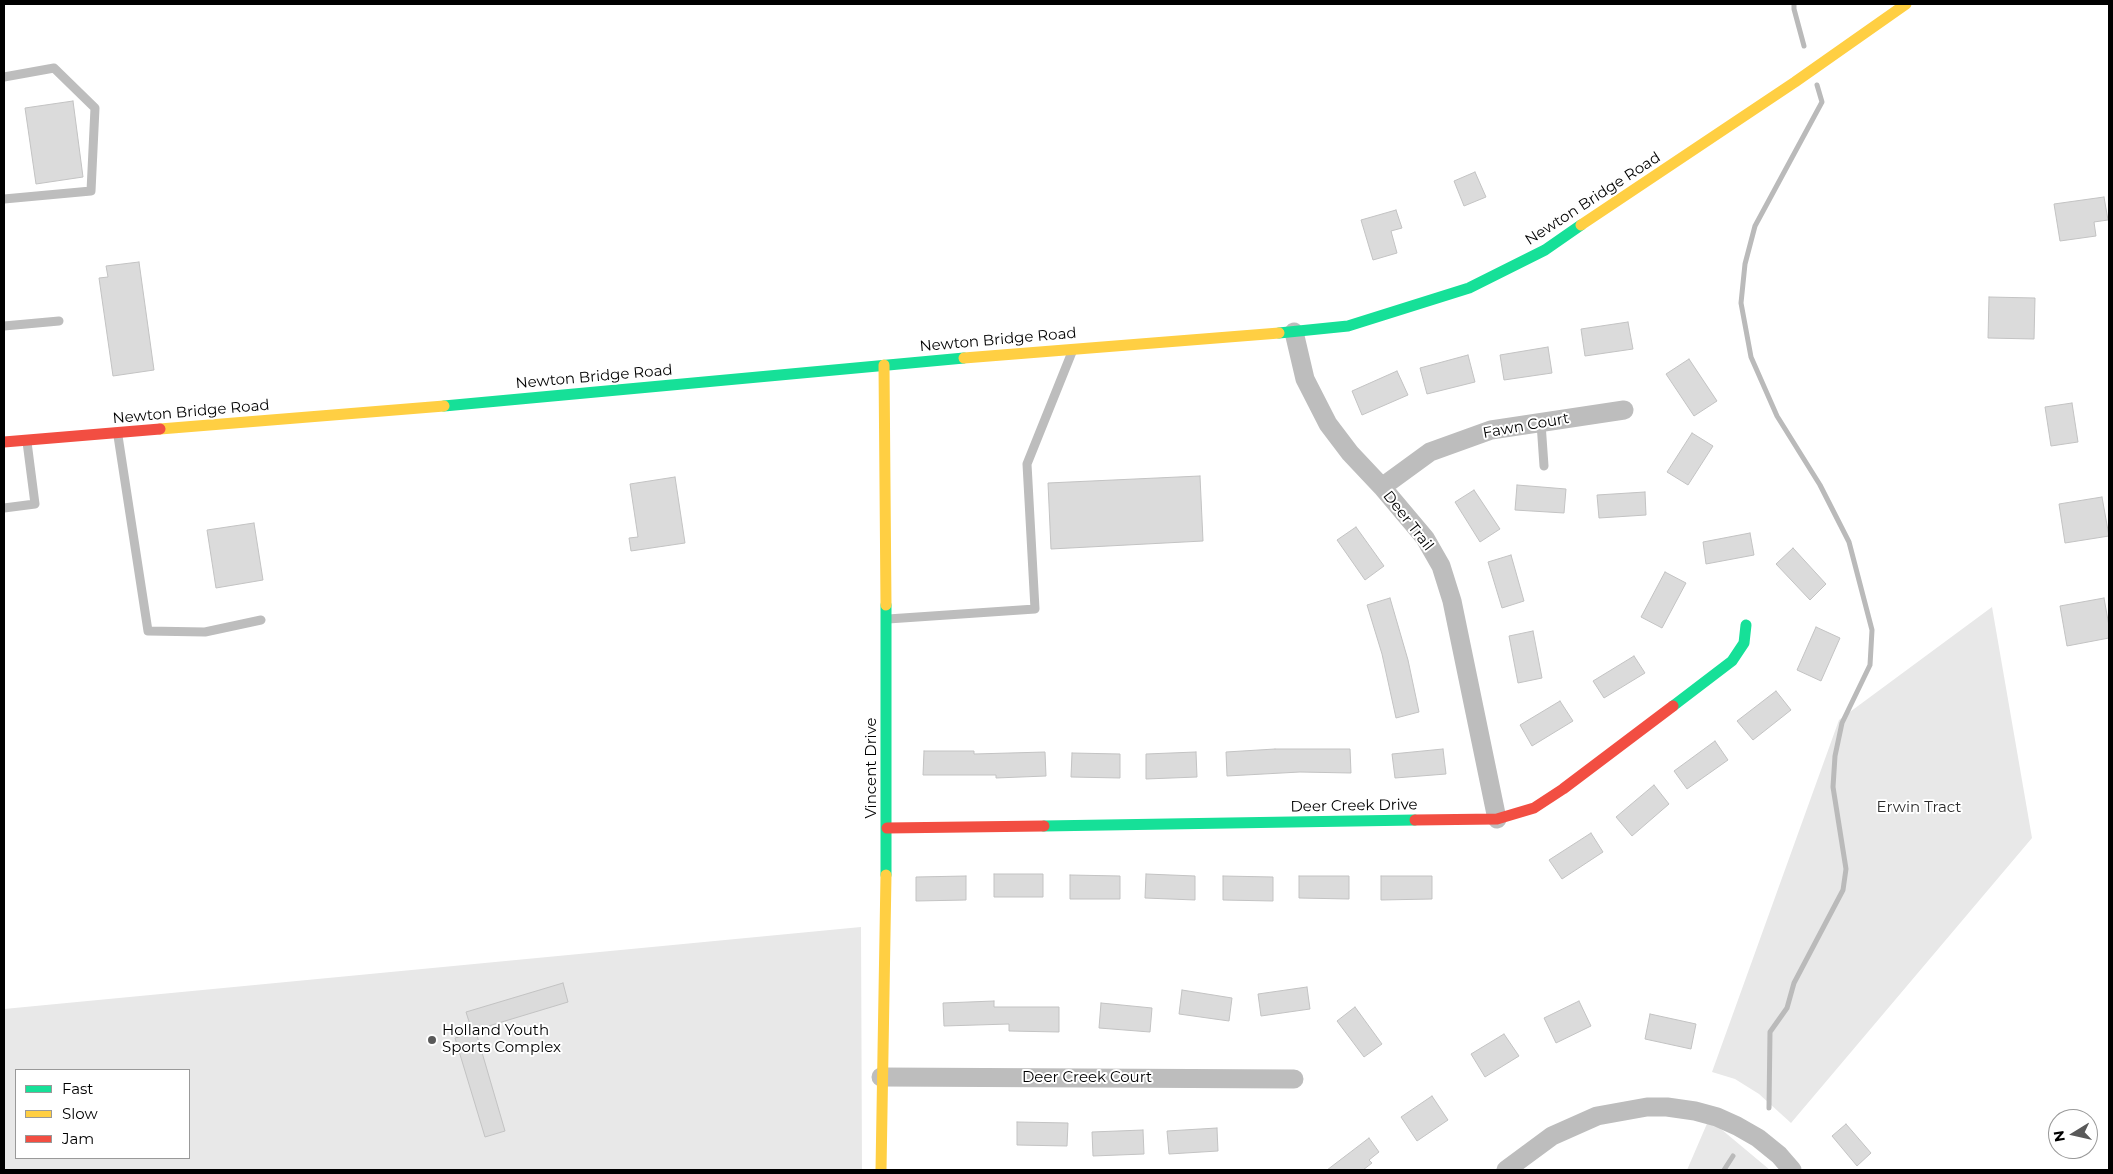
<!DOCTYPE html>
<style>
body{margin:0}
#map{position:relative;width:2113px;height:1174px;overflow:hidden;background:#fff;font-family:Montserrat,sans-serif}
canvas{display:block}
.frame{position:absolute;inset:0;border:5px solid #000;pointer-events:none}
.legend{position:absolute;left:15px;top:1069px;width:175px;height:90px;box-sizing:border-box;background:#fff;border:1px solid #999;margin:0;padding:6px 9px;list-style:none;font-size:15px;color:#000}
.legend li{display:flex;align-items:center;gap:10px;height:25px}
.legend b{width:25px;border:1px solid #999}
.north{position:absolute;left:2048px;top:1109px;width:50px;height:50px;box-sizing:border-box;background:#fff;border:1px solid #999;border-radius:50%;rotate:261deg;font-size:14px;font-weight:700;line-height:20px;text-align:center;color:#000}
.north::after{content:'';display:block;margin:auto;width:18px;height:22px;background:#595959;clip-path:polygon(50% 0,100% 100%,50% 72%,0 100%)}
</style>
<div id="map">
<canvas width="2113" height="1174"></canvas>
<div class="frame"></div>
<ul class="legend">
<li><b style="height:6px;background:#16e098"></b>Fast</li>
<li><b style="height:6px;background:#ffcf43"></b>Slow</li>
<li><b style="height:6px;background:#f24e42"></b>Jam</li>
</ul>
<div class="north">N</div>
</div>
<script>
const ctx = document.querySelector('canvas').getContext('2d');
ctx.lineJoin = 'round';
function paint(path, color) {
  ctx.fillStyle = color;
  ctx.fill(path, 'evenodd');
}
function toPath(rows) {
  const path = new Path2D();
  for (const r of rows) {
    path.moveTo(r[0], r[1]);
    for (let i = 2; i < r.length; i += 2) path.lineTo(r[i], r[i + 1]);
  }
  return path;
}
function strokePath(path, color, width, dash) {
  ctx.strokeStyle = color;
  ctx.lineWidth = width;
  ctx.lineCap = dash ? 'butt' : 'round';
  ctx.setLineDash(dash || []);
  ctx.stroke(path);
}
function drawText(font, color, halo, rows, align = 'center') {
  ctx.font = font + ' Montserrat,sans-serif';
  ctx.lineWidth = 4;
  ctx.setLineDash([]);
  ctx.textBaseline = 'middle';
  ctx.strokeStyle = halo;
  ctx.fillStyle = color;
  for (const [text, x, y, turn = 0] of rows) {
    ctx.save();
    ctx.translate(x, y);
    ctx.rotate((+turn || 0) * Math.PI / 180);
    ctx.textAlign = isNaN(turn) ? turn : align;
    if (halo) ctx.strokeText(text, 0, 0);
    ctx.fillText(text, 0, 0);
    ctx.restore();
  }
}
paint(toPath([
 [1992,607,2032,838,1791,1123,1759,1094,1735,1079,1712,1072,1839,720],
 [861,927,862,1170,4,1170,4,1009],
 [16,1070,189,1070,189,1158,16,1158],
 [1709,1119,1770,1170,1687,1170]
]), '#e8e8e8');
strokePath(toPath([
 [1794,4,1794,9,1804,46],
 [1769,1108,1770,1032,1787,1008,1794,983,1843,890,1846,869,1833,787,1835,756,1842,723,1870,665,1872,630,1849,542,1820,485,1777,416,1751,357,1741,303,1745,264,1755,226,1822,102,1817,85],
 [1724,1170,1733,1156]
]), '#bababa', 5);
const building = toPath([
 [73,101,83,177,36,184,25,108,73,101],
 [1475,172,1486,197,1464,206,1454,181,1475,172],
 [2104,197,2108,220,2094,222,2096,236,2060,241,2054,204,2104,197],
 [1396,210,1402,228,1391,231,1397,253,1373,260,1361,220,1396,210],
 [139,262,154,370,113,376,99,278,108,277,106,266,139,262],
 [1989,297,2035,298,2034,339,1988,338,1989,297],
 [1628,322,1633,349,1585,356,1581,329,1628,322],
 [1548,347,1552,373,1504,380,1500,355,1548,347],
 [1468,355,1475,382,1427,394,1420,368,1468,355],
 [1689,359,1717,401,1694,416,1666,374,1689,359],
 [1397,371,1408,395,1362,415,1352,391,1397,371],
 [2072,403,2078,442,2051,446,2045,407,2072,403],
 [1692,433,1713,446,1688,485,1667,472,1692,433],
 [1200,476,1203,541,1051,549,1048,483,1200,476],
 [675,477,685,543,631,551,629,538,638,537,630,484,675,477],
 [1517,485,1566,489,1564,513,1515,510,1517,485],
 [1474,490,1500,529,1480,542,1455,502,1474,490],
 [1645,492,1646,515,1599,518,1597,495,1645,492],
 [2102,497,2109,536,2065,543,2059,504,2102,497],
 [254,523,263,580,216,588,207,530,254,523],
 [1356,527,1384,566,1365,580,1337,540,1356,527],
 [1750,533,1754,555,1706,564,1703,542,1750,533],
 [1793,548,1826,584,1810,600,1776,564,1793,548],
 [1511,555,1524,601,1502,608,1488,562,1511,555],
 [1665,572,1686,583,1662,628,1641,617,1665,572],
 [1390,598,1408,660,1419,712,1396,718,1382,654,1367,605,1390,598],
 [2104,598,2109,626,2109,638,2067,646,2060,606,2104,598],
 [1816,627,1840,638,1821,681,1797,670,1816,627],
 [1533,631,1542,678,1518,683,1509,636,1533,631],
 [1634,656,1645,673,1604,698,1593,681,1634,656],
 [1776,691,1791,710,1753,740,1737,721,1776,691],
 [1560,701,1573,721,1532,746,1520,725,1560,701],
 [1715,741,1728,760,1687,789,1674,771,1715,741],
 [1275,749,1350,749,1351,773,1300,772,1227,776,1226,752,1275,749],
 [1443,749,1446,774,1395,778,1392,754,1443,749],
 [924,751,974,751,974,754,1045,752,1046,776,996,778,996,775,923,775,924,751],
 [1196,752,1197,777,1146,779,1146,754,1196,752],
 [1072,753,1120,754,1120,778,1071,777,1072,753],
 [1654,785,1669,804,1632,836,1616,817,1654,785],
 [1591,833,1603,852,1562,879,1549,860,1591,833],
 [994,874,1043,874,1043,897,994,897,994,874],
 [1146,874,1195,876,1195,900,1145,898,1146,874],
 [1070,875,1120,876,1120,899,1070,899,1070,875],
 [966,876,966,900,916,901,916,877,966,876],
 [1223,876,1273,877,1273,901,1223,900,1223,876],
 [1299,876,1349,876,1349,899,1299,898,1299,876],
 [1381,876,1432,876,1432,899,1381,900,1381,876],
 [563,983,568,1002,472,1031,466,1012,563,983],
 [1307,987,1310,1009,1261,1016,1258,994,1307,987],
 [1182,990,1232,998,1229,1021,1179,1014,1182,990],
 [994,1001,994,1007,1059,1007,1059,1032,1009,1031,1009,1024,944,1026,943,1003,994,1001],
 [1579,1001,1591,1026,1556,1043,1544,1018,1579,1001],
 [1101,1003,1152,1008,1150,1032,1099,1028,1101,1003],
 [1355,1007,1382,1044,1364,1057,1337,1021,1355,1007],
 [1650,1014,1696,1024,1691,1049,1645,1039,1650,1014],
 [476,1032,505,1131,485,1137,455,1038,476,1032],
 [1504,1034,1519,1056,1485,1077,1471,1054,1504,1034],
 [1432,1096,1448,1120,1417,1141,1401,1117,1432,1096],
 [1017,1122,1068,1123,1067,1146,1017,1145,1017,1122],
 [1846,1124,1871,1153,1857,1166,1832,1136,1846,1124],
 [1217,1128,1218,1151,1169,1154,1167,1131,1217,1128],
 [1143,1130,1144,1154,1093,1156,1092,1132,1143,1130],
 [1369,1138,1379,1152,1369,1160,1372,1163,1363,1170,1327,1170,1369,1138]
]);
paint(building, '#dbdbdb');
strokePath(building, '#c3c3c3', 1);
strokePath(toPath([
 [4,77,54,68,95,108,91,191,4,199],
 [4,326,59,321],
 [1541,423,1544,466],
 [118,436,148,631,205,632,261,620],
 [4,508,35,504,27,442],
 [888,619,1035,609,1027,464,1072,352]
]), '#bdbdbd', 9);
strokePath(toPath([
 [1294,332,1305,379,1328,424,1350,453,1382,487,1425,538,1441,566,1452,601,1497,819],
 [1382,487,1430,452,1491,430,1624,410],
 [881,1077,1294,1079],
 [1506,1170,1552,1136,1597,1116,1647,1107,1667,1107,1695,1111,1717,1117,1737,1126,1758,1138,1779,1155,1792,1170]
]), '#bdbdbd', 19);
strokePath(toPath([
 [1279,333,1348,326,1469,288,1545,250,1581,225],
 [444,406,964,358],
 [886,605,886,875],
 [1673,706,1732,661,1744,643,1746,625],
 [1044,826,1415,820]
]), '#16e098', 11);
strokePath(toPath([
 [1581,225,1795,82,1906,4],
 [964,358,1279,333],
 [884,365,886,605],
 [160,429,444,406],
 [881,1170,886,875]
]), '#ffcf43', 11);
strokePath(toPath([
 [4,442,160,429],
 [1415,820,1497,819,1534,808,1563,789,1673,706],
 [887,828,1044,826]
]), '#f24e42', 11);
for (const [x, y, r, color] of [
 [432,1040,5,"#595959"]
]) {
  const dot = new Path2D();
  dot.arc(x, y, r, 0, 2 * Math.PI);
  ctx.fillStyle = color;
  ctx.fill(dot);
  strokePath(dot, '#fff', 2);
}
drawText('15px', '#000', '#fff', [
 ["Newton Bridge Road",1593,199,-33],
 ["Newton Bridge Road",998,340,-5],
 ["Newton Bridge Road",594,377,-5],
 ["Newton Bridge Road",191,412,-5],
 ["Fawn Court",1526,426,-10],
 ["Deer Trail",1408,521,52],
 ["Vincent Drive",872,768,-90],
 ["Deer Creek Drive",1354,806,-1],
 ["Deer Creek Court",1087,1078]
]);
drawText('15px', '#2c2c2c', '#fff', [
 ["Erwin Tract",1919,808]
]);
drawText('15px', '#000', '#fff', [
 ["Holland Youth",442,1031],
 ["Sports Complex",442,1048]
], 'left');
</script>
